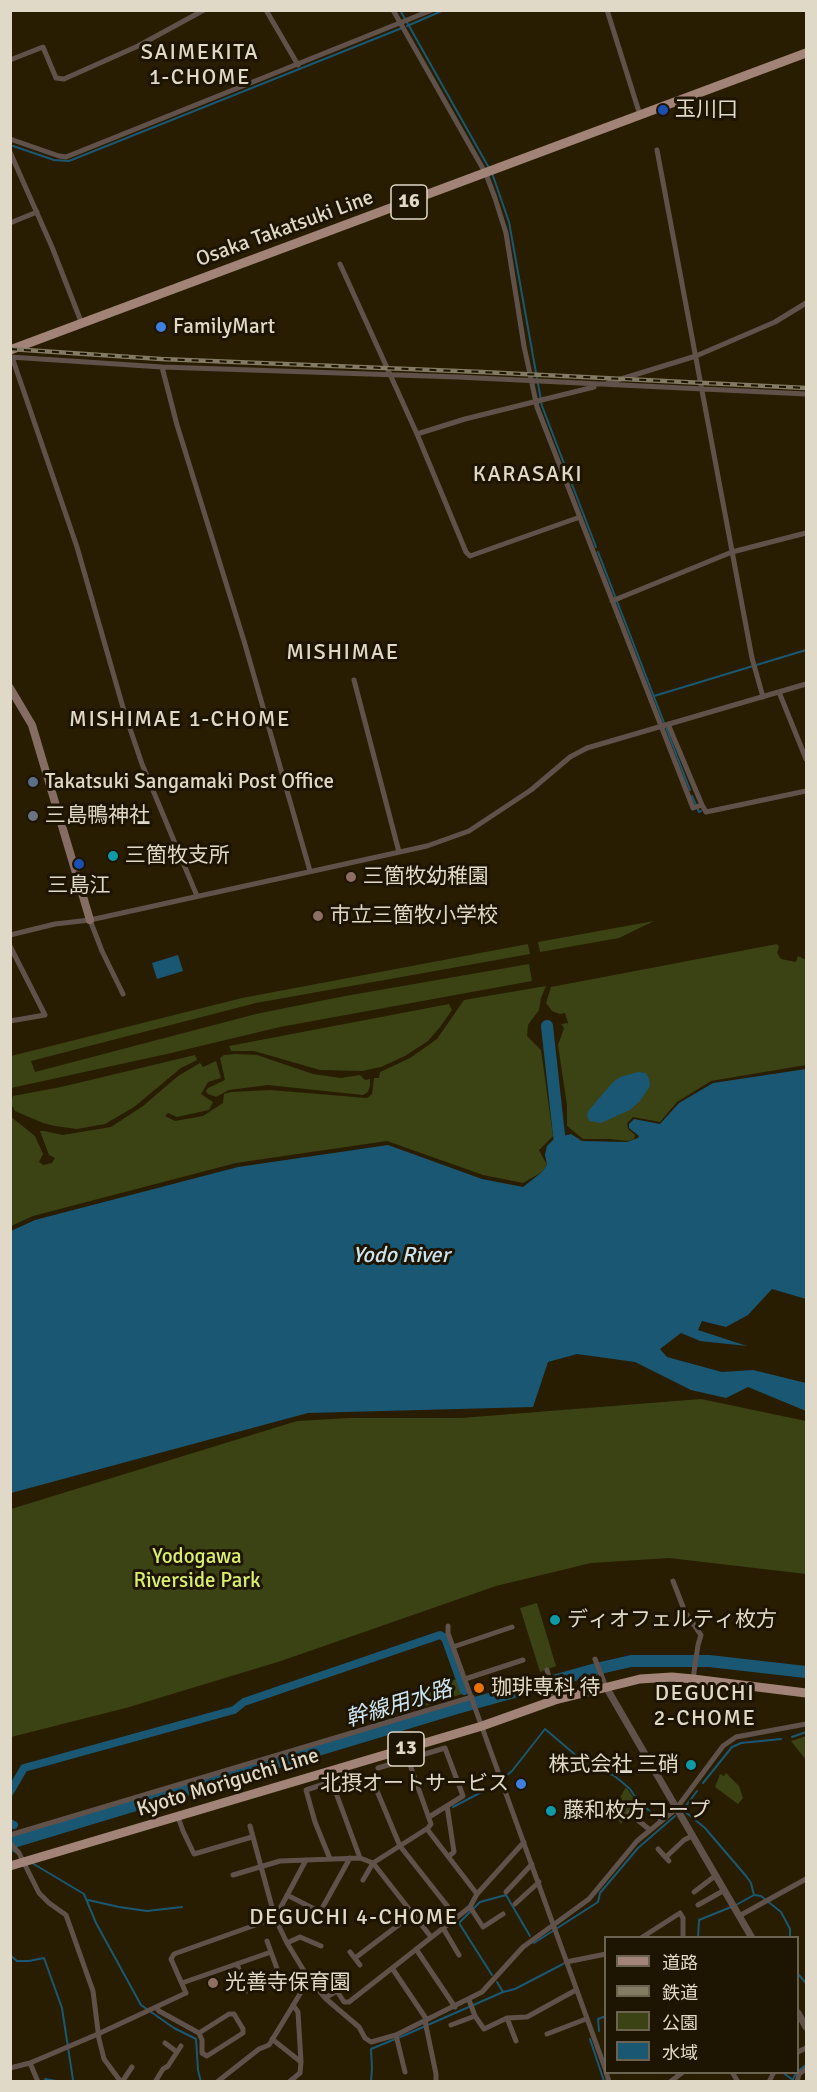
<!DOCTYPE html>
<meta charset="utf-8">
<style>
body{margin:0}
#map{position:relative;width:817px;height:2092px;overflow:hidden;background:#281d00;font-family:Signika,"Noto Sans JP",sans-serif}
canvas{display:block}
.frame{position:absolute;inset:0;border:12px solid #e0d9c7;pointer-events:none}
.legend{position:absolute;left:604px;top:1936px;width:195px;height:138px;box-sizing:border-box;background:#1d1401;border:2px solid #6b6350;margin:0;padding:8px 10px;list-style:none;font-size:18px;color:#e0d9c7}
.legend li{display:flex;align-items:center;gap:12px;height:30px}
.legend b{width:30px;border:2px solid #6b6350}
</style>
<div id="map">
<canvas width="817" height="2092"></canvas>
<div class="frame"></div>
<ul class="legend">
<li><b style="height:8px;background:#a18377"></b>道路</li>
<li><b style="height:8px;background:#847b64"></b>鉄道</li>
<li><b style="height:16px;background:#3b4213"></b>公園</li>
<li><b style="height:16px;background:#1a5773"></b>水域</li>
</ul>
</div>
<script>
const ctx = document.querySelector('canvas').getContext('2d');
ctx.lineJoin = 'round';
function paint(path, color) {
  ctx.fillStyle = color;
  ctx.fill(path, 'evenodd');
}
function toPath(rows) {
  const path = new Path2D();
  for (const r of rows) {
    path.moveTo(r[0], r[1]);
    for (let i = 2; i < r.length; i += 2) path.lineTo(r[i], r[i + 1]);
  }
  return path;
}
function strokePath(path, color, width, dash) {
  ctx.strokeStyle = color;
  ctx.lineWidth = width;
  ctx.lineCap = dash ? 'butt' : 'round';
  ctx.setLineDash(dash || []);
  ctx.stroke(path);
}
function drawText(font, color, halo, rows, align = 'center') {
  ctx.font = font + ' Signika,"Noto Sans JP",sans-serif';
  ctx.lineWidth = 6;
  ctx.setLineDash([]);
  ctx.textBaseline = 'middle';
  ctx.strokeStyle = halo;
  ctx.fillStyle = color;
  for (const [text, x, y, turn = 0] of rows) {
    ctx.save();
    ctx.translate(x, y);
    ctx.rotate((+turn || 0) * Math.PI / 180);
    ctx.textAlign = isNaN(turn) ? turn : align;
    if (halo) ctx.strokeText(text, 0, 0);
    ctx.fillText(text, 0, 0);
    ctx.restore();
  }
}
paint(toPath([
 [654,921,619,938,540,952,538,942],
 [528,944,530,954,256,1003,31,1061,35,1072,256,1014,345,996,529,964,532,981,280,1027,167,1054,11,1088,11,1056,242,998],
 [777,944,779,947,777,953,781,959,796,962,798,956,806,960,806,1065,711,1081,677,1102,660,1122,633,1117,627,1123,628,1129,635,1135,634,1139,628,1141,609,1139,583,1139,567,1126,567,1105,558,1045,564,1028,561,1024,568,1023,565,1013,560,1014,552,1011,546,1003,551,987],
 [546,986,541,998,539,1010,528,1025,527,1036,541,1050,553,1136,539,1150,547,1165,542,1172,523,1183,483,1175,387,1141,236,1163,33,1216,11,1226,10,1116,35,1136,43,1154,39,1162,43,1165,52,1163,55,1158,49,1155,40,1131,44,1131,63,1135,111,1127,143,1106,178,1076,200,1063,203,1067,216,1061,221,1078,208,1082,201,1094,213,1102,209,1110,177,1117,168,1113,165,1116,175,1121,203,1116,223,1103,224,1094,231,1092,270,1090,367,1098,372,1094,374,1078,379,1078,380,1072,410,1058,437,1039,464,1000],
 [449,1004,452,1010,440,1027,428,1041,405,1056,381,1067,362,1071,320,1070,254,1051,231,1051,229,1046],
 [236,1054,257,1055,313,1074,341,1078,360,1075,365,1080,370,1079,370,1086,368,1092,363,1095,268,1085,229,1090,216,1097,208,1094,206,1091,208,1088,225,1080,220,1058,224,1055],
 [195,1055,197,1060,181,1068,134,1107,105,1124,77,1129,55,1126,43,1123,15,1111,11,1104,13,1096,61,1087],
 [701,1399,806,1421,806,1574,669,1558,591,1563,496,1586,281,1661,126,1708,11,1737,11,1509,297,1421,349,1418,461,1418],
 [537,1603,556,1666,540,1672,520,1608],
 [457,1679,462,1694,406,1712,401,1697],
 [806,1736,806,1760,791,1741],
 [726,1773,739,1786,743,1798,738,1804,715,1787,720,1774,724,1776],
 [626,1787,636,1801,621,1824,615,1815,620,1805,617,1803]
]), '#3b4213');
paint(toPath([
 [178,955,183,971,157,979,152,963],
 [806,1069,806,1299,772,1289,748,1315,726,1327,702,1321,698,1330,747,1346,700,1341,681,1333,660,1349,667,1357,722,1372,753,1370,806,1383,806,1411,748,1387,726,1398,691,1390,635,1362,577,1354,548,1362,533,1407,308,1413,11,1493,11,1231,35,1220,238,1167,388,1145,482,1179,523,1187,542,1172,547,1165,545,1155,547,1146,555,1138,571,1134,582,1141,627,1142,638,1138,639,1136,629,1128,629,1124,634,1119,660,1124,679,1103,713,1083],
 [638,1072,646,1073,649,1079,650,1086,640,1101,630,1110,601,1123,589,1121,587,1115,589,1110,613,1082,620,1077]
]), '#1a5773');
strokePath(toPath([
 [400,10,489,168],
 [407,26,444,10],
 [13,146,54,160,69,161,402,28],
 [492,173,509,222,542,406,596,547],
 [598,552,690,790],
 [654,696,806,650],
 [692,796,699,812,701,811],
 [467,1703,468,1705],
 [792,1737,806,1732],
 [506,1776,512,1771,545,1729,592,1769,613,1775,622,1782,630,1789,638,1801,661,1821],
 [703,1783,732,1747,741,1743,781,1739],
 [697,1791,683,1810,705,1828,746,1876,751,1883,754,1895],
 [453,1807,497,1784],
 [10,1849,17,1853],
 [32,1863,84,1894,96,1923,141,2005,174,2028,196,2039,198,2070,201,2082],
 [88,1900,119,1907,147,1911,182,1907],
 [698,1938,699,1920,736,1905,754,1895,761,1896,781,1912,790,1929,790,1938],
 [534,1943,598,1902,600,1893,638,1848,675,1816],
 [10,1955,17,1961,29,1961,44,1958,62,2008,73,2080],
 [798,1974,806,1983],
 [492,1975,459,1923,480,1902,506,1895,530,1936],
 [497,1982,503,1992],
 [599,2031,598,2019,606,2016],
 [590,2039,604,2081,601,2082],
 [798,2071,806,2065],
 [782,2072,793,2080],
 [45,2079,62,2082],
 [371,2082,372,2068,371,2049,405,2035,503,1992,515,1989,563,1964],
 [792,2082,796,2072]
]), '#1a5773', 2);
strokePath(toPath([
 [10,1792,24,1768,234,1710,244,1702,440,1635,445,1638,464,1691],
 [10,1823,14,1825]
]), '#1a5773', 8);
strokePath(toPath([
 [547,1026,561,1153],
 [10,1843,457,1708,596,1669,631,1661,709,1661,806,1672]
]), '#1a5773', 12);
strokePath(toPath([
 [266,10,298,65],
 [393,10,486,174,495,198,506,233,524,346,537,407,693,808,702,805],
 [607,10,640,115],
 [10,60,43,47,56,78,64,79,138,46,204,10],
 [10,139,59,156,66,157,432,10],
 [657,150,752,658,763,697],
 [10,152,52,247,82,324],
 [10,223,37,212],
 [340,264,417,434,466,552,470,556,580,517],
 [10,357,162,367,457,377,806,394],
 [12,357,77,547,124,711,142,764,197,896],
 [162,367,177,425,244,641,310,871],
 [608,383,696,356,775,322,806,303],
 [417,434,465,419,594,387],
 [612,601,732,552,806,533],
 [354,680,399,852],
 [779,692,806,759],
 [668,724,702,805,706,812,806,791],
 [90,920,102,951,123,994],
 [10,935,55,924,90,920,427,846,469,831,531,790,570,757,587,748,806,684],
 [10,946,45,1015,10,1021],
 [673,1581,685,1612,701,1635,698,1645,693,1679],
 [448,1626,448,1633,606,2071],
 [453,1647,512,1627],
 [595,1659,606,1687],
 [547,1670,555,1700],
 [465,1679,523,1660],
 [378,1768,445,1748,463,1796,429,1817],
 [332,1782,360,1858],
 [377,1791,400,1846,456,1917],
 [447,1806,454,1852,449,1856],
 [629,1813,650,1830],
 [178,1817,183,1831,194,1854,252,1837],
 [250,1826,275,1918,287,1943,309,1979,325,1998,359,2027,365,2038,371,2042,396,2035,482,1992,523,1947,589,1899,637,1841,676,1809,723,1746,736,1737,806,1724],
 [427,1829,477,1894],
 [10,1835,472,1697],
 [10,1843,19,1853,39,1893,49,1903,66,1915,93,1991,99,2039,104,2059,121,2082],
 [658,1849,669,1861],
 [666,1857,684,1840,692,1836],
 [330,1859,315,1822,306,1790,358,1773],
 [233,1875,280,1861,360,1858,373,1863,431,1937],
 [363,1880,373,1863,428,1828,431,1824,408,1759],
 [506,1892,532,1864],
 [694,1892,715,1876],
 [287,1895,338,1921],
 [515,1904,539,1882],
 [698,1905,723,1891],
 [470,1907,483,1927,503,1914],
 [320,1912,350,1858],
 [739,1916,806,1879],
 [443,1928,459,1955],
 [641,1938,680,1913,683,1918,683,1938],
 [267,1941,279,1974,304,1987],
 [287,1943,300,1937,321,1946],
 [416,1949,455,2007],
 [350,1952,360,1965],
 [355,1958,413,1914],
 [566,1962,606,1954],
 [237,1964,247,1991],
 [392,1968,427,2020],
 [182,1983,271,1952],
 [325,1998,337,1991,344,2002,349,2002,470,1907,477,1894,524,1842],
 [469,2000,475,2016,484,2029,507,2018,527,2017,576,1990],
 [156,2007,159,2011,199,2033,229,2014,234,2014,243,2029,243,2033,207,2056,202,2053,202,2040,199,2033],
 [507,2018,516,2041],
 [425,2021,436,2074,436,2082],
 [451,2025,475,2016],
 [547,2034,586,2019],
 [396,2035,405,2072],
 [272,2039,301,2062],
 [165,2043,177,2052],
 [798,2052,806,2048],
 [30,2063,38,2082],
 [10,2068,30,2063,98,2034,186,1993,171,1959,174,1954,275,1918,306,1860],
 [606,2072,609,2082],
 [732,2072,738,2082],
 [122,2082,132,2067],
 [155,2082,163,2069,168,2066,181,2046],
 [217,2082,259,2049,269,2045,309,1979],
 [289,2082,300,2073,301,2062,298,2012,293,2005],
 [670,2082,683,2072],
 [769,2082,774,2072],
 [797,2082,799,2074,806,2069]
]), '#60514b', 5);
strokePath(toPath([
 [606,1687,752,1938],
 [798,2013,806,2027]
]), '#60514b', 7);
strokePath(toPath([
 [10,688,32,725,90,920]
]), '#856d64', 8);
strokePath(toPath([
 [10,350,806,53],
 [10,1866,482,1726,555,1700,640,1679,672,1677,693,1679,806,1693]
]), '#a18377', 9);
const rail = toPath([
 [10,349,161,359,482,372,806,388]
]);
strokePath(rail, '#847b64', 4.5);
strokePath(rail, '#1d1401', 2, [7]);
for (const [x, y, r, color] of [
 [663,110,6,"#1a4fb4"],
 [161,327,6,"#3f7fe0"],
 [33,782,6,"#5c6f8a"],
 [33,816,6,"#6b7280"],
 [113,856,6,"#0f9aa8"],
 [79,864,6,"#1a4fb4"],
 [351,877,6,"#8d6e63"],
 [318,916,6,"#8d6e63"],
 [555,1620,6,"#0f9aa8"],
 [479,1688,6,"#e8710a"],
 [691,1765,6,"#0f9aa8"],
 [521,1784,6,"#3f7fe0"],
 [551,1811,6,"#0f9aa8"],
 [213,1983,6,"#8d6e63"]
]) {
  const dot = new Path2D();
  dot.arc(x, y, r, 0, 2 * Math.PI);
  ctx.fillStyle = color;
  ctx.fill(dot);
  strokePath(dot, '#1d1401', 2);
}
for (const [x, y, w] of [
 [409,202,36],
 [406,1749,36]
]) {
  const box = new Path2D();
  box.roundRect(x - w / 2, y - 17, w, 34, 4.5);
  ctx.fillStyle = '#1d1401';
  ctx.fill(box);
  strokePath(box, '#e0d9c7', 1.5);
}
drawText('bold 20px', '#e0d9c7', null, [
 ["16",409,202],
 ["13",406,1749]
]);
drawText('21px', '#e0d9c7', '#1d1401', [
 ["玉川口",675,110],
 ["FamilyMart",173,327],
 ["Takatsuki Sangamaki Post Office",45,782],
 ["三島鴨神社",45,816],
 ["三箇牧支所",125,856],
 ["三箇牧幼稚園",363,877],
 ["三島江",79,886,"center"],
 ["市立三箇牧小学校",330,916],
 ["ディオフェルティ枚方",567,1620],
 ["珈琲専科 待",491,1688],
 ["株式会社 三硝",679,1765,"right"],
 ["北摂オートサービス",509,1784,"right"],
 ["藤和枚方コープ",563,1811],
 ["光善寺保育園",225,1983]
], 'left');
drawText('21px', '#e0d9c7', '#1d1401', [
 ["Osaka Takatsuki Line",285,229,-20],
 ["Kyoto Moriguchi Line",228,1783,-17]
]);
drawText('21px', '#d8ef6d', '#1d1401', [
 ["Yodogawa",197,1557],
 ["Riverside Park",197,1581]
]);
ctx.letterSpacing = '1.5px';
drawText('22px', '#e0d9c7', '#1d1401', [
 ["SAIMEKITA",200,53],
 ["1-CHOME",200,78],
 ["KARASAKI",528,475],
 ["MISHIMAE",343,653],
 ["MISHIMAE 1-CHOME",180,720],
 ["DEGUCHI",705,1694],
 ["2-CHOME",705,1719],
 ["DEGUCHI 4-CHOME",354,1918]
]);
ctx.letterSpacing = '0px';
drawText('italic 22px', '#cce4f2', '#1d1401', [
 ["Yodo River",401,1256],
 ["幹線用水路",399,1705,-17]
]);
</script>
